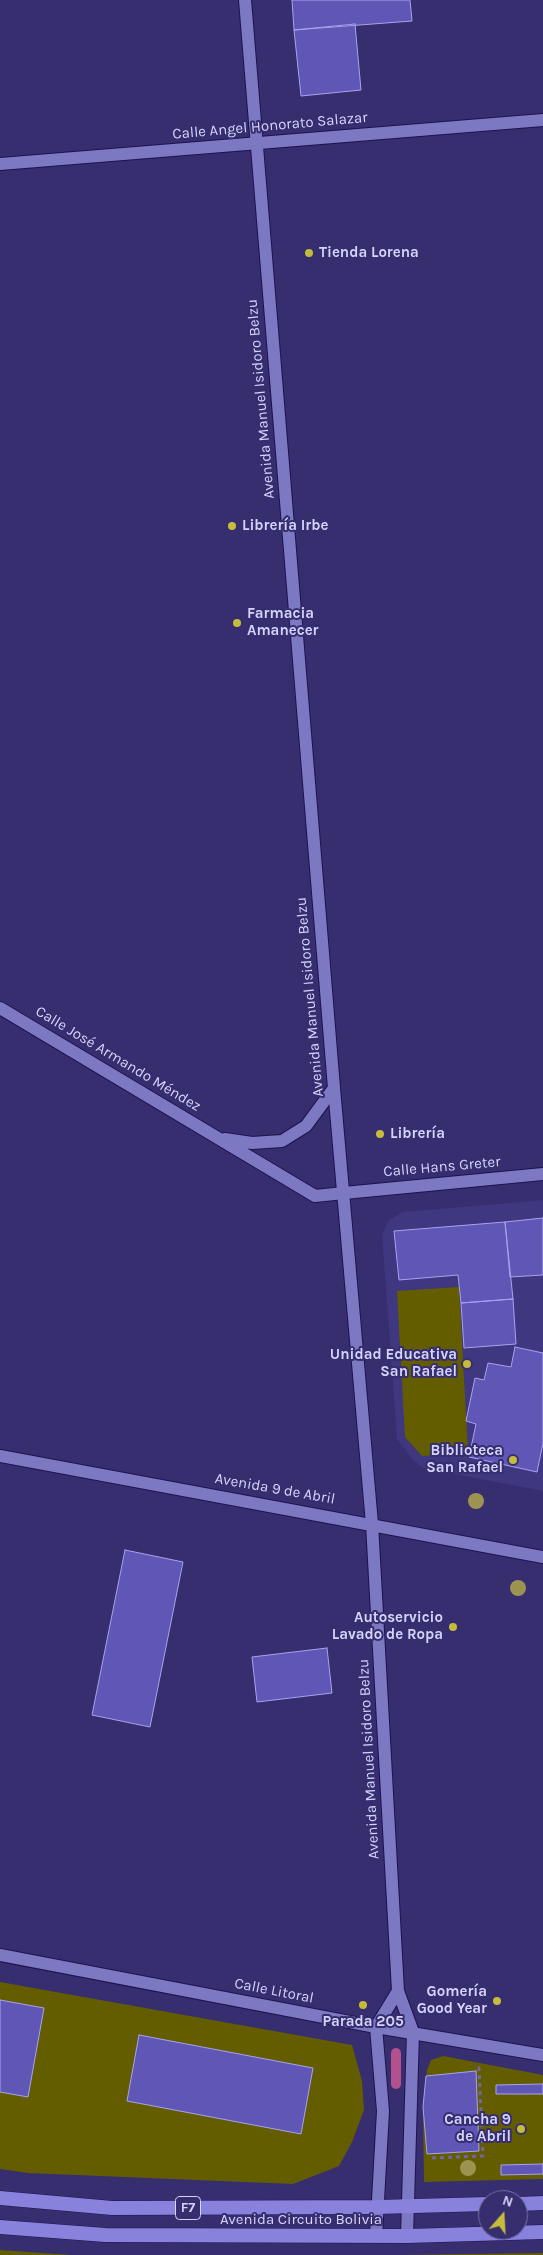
<!DOCTYPE html>
<meta charset="utf-8">
<style>
body{margin:0}
#map{position:relative;width:543px;height:2255px;overflow:hidden;background:#362e6f;font-family:Karla,sans-serif}
canvas{display:block}
.north{position:absolute;left:478px;top:2190px;width:50px;height:50px;box-sizing:border-box;background:#362e6f;border:1px solid #7570a7;border-radius:50%;rotate:19deg;font-size:14px;font-weight:700;line-height:20px;text-align:center;color:#d4d4fc}
.north::after{content:'';display:block;margin:auto;width:18px;height:22px;background:#c6bc3c;clip-path:polygon(50% 0,100% 100%,50% 72%,0 100%)}
</style>
<div id="map">
<canvas width="543" height="2255"></canvas>
<div class="north">N</div>
</div>
<script>
const ctx = document.querySelector('canvas').getContext('2d');
ctx.lineJoin = 'round';
function paint(path, color) {
  ctx.fillStyle = color;
  ctx.fill(path, 'evenodd');
}
function toPath(rows) {
  const path = new Path2D();
  for (const r of rows) {
    path.moveTo(r[0], r[1]);
    for (let i = 2; i < r.length; i += 2) path.lineTo(r[i], r[i + 1]);
  }
  return path;
}
function strokePath(path, color, width, dash) {
  ctx.strokeStyle = color;
  ctx.lineWidth = width;
  ctx.lineCap = dash ? 'butt' : 'round';
  ctx.setLineDash(dash || []);
  ctx.stroke(path);
}
function drawText(font, color, halo, rows, align = 'center') {
  ctx.font = font + ' Karla,sans-serif';
  ctx.lineWidth = 4;
  ctx.setLineDash([]);
  ctx.textBaseline = 'middle';
  ctx.strokeStyle = halo;
  ctx.fillStyle = color;
  for (const [text, x, y, turn = 0] of rows) {
    ctx.save();
    ctx.translate(x, y);
    ctx.rotate((+turn || 0) * Math.PI / 180);
    ctx.textAlign = isNaN(turn) ? turn : align;
    if (halo) ctx.strokeText(text, 0, 0);
    ctx.fillText(text, 0, 0);
    ctx.restore();
  }
}
paint(toPath([
 [543,1200,543,1491,423,1468,413,1460,397,1439,382,1235,389,1220,403,1212]
]), '#3f377f');
paint(toPath([
 [459,1287,468,1453,422,1456,405,1437,397,1291],
 [0,1982,352,2045,362,2081,364,2110,352,2142,339,2166,293,2184,28,2173,0,2169],
 [443,2056,543,2075,543,2179,424,2182,423,2107,427,2070,431,2060],
 [0,2250,72,2255,0,2255],
 [543,2253,543,2255,401,2255]
]), '#645d00');
strokePath(toPath([
 [396,2084,396,2053]
]), '#b3508e', 10);
const building = toPath([
 [292,0,410,0,412,21,294,30,292,0],
 [355,24,361,90,301,96,294,30,355,24],
 [543,1218,543,1275,510,1277,505,1222,543,1218],
 [505,1222,513,1299,461,1303,458,1275,399,1280,394,1231,505,1222],
 [513,1299,516,1344,464,1348,461,1303,513,1299],
 [515,1347,543,1353,543,1443,537,1472,469,1457,476,1424,466,1421,475,1378,484,1380,488,1363,511,1367,515,1347],
 [125,1550,183,1562,150,1727,92,1715,125,1550],
 [327,1648,332,1693,257,1702,252,1657,327,1648],
 [0,2000,44,2008,28,2097,0,2092,0,2000],
 [139,2035,313,2068,301,2134,127,2101,139,2035],
 [476,2071,479,2151,427,2154,423,2107,426,2076,476,2071],
 [543,2084,543,2094,496,2094,496,2085,543,2084],
 [543,2164,543,2174,501,2175,501,2165,543,2164]
]);
paint(building, '#6056b6');
strokePath(building, '#a6a4f0', 1);
const minor = toPath([
 [0,164,543,120],
 [344,1193,543,1174],
 [0,1955,376,2027,543,2055]
]);
const tertiary = toPath([
 [0,1008,315,1196,344,1193],
 [225,1139,252,1143,282,1141,306,1126,334,1088]
]);
const secondary = toPath([
 [245,0,334,1088,372,1524,398,1991,413,2032,407,2236],
 [0,1456,543,1557],
 [376,2236,383,2111,376,2027,398,1991]
]);
const trunk = toPath([
 [0,2198,112,2208,377,2207,488,2204],
 [518,2204,543,2203],
 [0,2227,105,2235,407,2236,543,2232]
]);
strokePath(minor, '#1f1251', 14);
strokePath(tertiary, '#1f1251', 14);
strokePath(secondary, '#1f1251', 14);
strokePath(trunk, '#1f1251', 15);
strokePath(toPath([
 [432,2158,483,2156,479,2068,481,2068]
]), '#6e69a1', 3, [4, 4]);
strokePath(minor, '#7c79c2', 12);
strokePath(tertiary, '#7c79c2', 12);
strokePath(secondary, '#7c79c2', 12);
strokePath(trunk, '#8882dd', 14);
ctx.fillStyle = '#9d9351';
for (const [x, y] of [
 [476,1501],
 [518,1588],
 [468,2168]
]) {
  ctx.beginPath();
  ctx.arc(x, y, 8, 0, 2 * Math.PI);
  ctx.fill();
}
for (const [x, y, r, color] of [
 [309,253,5,"#c6bc3c"],
 [232,526,5,"#c6bc3c"],
 [237,623,5,"#c6bc3c"],
 [380,1134,5,"#c6bc3c"],
 [467,1364,5,"#c6bc3c"],
 [513,1460,5,"#c6bc3c"],
 [453,1627,5,"#c6bc3c"],
 [497,2001,5,"#c6bc3c"],
 [363,2005,5,"#c6bc3c"],
 [521,2129,5,"#c6bc3c"]
]) {
  const dot = new Path2D();
  dot.arc(x, y, r, 0, 2 * Math.PI);
  ctx.fillStyle = color;
  ctx.fill(dot);
  strokePath(dot, '#362e6f', 2);
}
for (const [x, y, w] of [
 [188,2208,25]
]) {
  const box = new Path2D();
  box.roundRect(x - w / 2, y - 11.5, w, 23, 4);
  ctx.fillStyle = '#362e6f';
  ctx.fill(box);
  strokePath(box, '#d4d4fc', 1);
}
drawText('bold 14px', '#d4d4fc', null, [
 ["F7",188,2208]
]);
drawText('15px', '#d4d4fc', '#362e6f', [
 ["Calle Angel Honorato Salazar",270,126,-5],
 ["Avenida Manuel Isidoro Belzu",261,399,-95],
 ["Avenida Manuel Isidoro Belzu",310,997,-95],
 ["Calle José Armando Méndez",118,1059,31],
 ["Calle Hans Greter",442,1167,-5],
 ["Avenida 9 de Abril",275,1489,10],
 ["Avenida Manuel Isidoro Belzu",369,1759,-93],
 ["Calle Litoral",274,1991,11],
 ["Avenida Circuito Bolivia",301,2220]
]);
drawText('bold 15px', '#d4d4fc', '#362e6f', [
 ["Tienda Lorena",319,253,"left"],
 ["Librería Irbe",242,526,"left"],
 ["Farmacia",247,614,"left"],
 ["Amanecer",247,631,"left"],
 ["Librería",390,1134,"left"],
 ["Unidad Educativa",457,1355],
 ["San Rafael",457,1372],
 ["Biblioteca",503,1451],
 ["San Rafael",503,1468],
 ["Autoservicio",443,1618],
 ["Lavado de Ropa",443,1635],
 ["Gomería",487,1992],
 ["Good Year",487,2009],
 ["Parada 205",363,2022,"center"],
 ["Cancha 9",511,2120],
 ["de Abril",511,2137]
], 'right');
</script>
